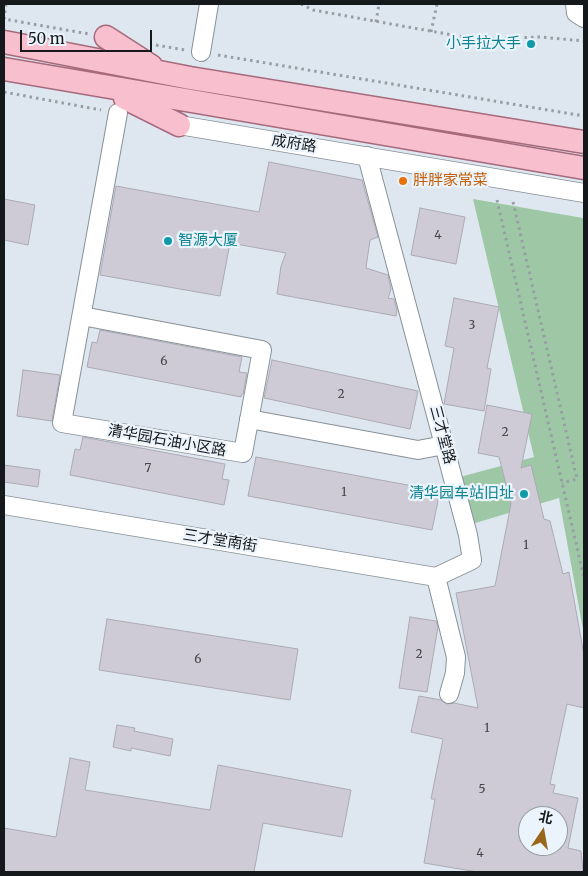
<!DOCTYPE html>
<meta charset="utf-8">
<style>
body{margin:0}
#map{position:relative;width:588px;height:876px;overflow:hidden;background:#dee7ef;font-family:Merriweather,"Noto Sans SC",serif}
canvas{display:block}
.frame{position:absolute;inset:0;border:5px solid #16191c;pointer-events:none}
.north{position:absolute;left:518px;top:806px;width:50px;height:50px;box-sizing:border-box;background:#ebf4fc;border:1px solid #969ca2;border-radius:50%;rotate:12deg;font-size:14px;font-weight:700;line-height:20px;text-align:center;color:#16191c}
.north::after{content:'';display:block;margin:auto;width:18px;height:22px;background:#99661b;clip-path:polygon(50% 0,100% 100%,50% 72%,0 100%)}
.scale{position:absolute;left:20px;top:30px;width:132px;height:22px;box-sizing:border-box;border:2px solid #16191c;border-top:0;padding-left:6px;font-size:15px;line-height:18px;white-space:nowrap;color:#16191c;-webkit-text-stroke:4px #ebf4fc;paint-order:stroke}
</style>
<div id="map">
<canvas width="588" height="876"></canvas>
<div class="frame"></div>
<div class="north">北</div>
<div class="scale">50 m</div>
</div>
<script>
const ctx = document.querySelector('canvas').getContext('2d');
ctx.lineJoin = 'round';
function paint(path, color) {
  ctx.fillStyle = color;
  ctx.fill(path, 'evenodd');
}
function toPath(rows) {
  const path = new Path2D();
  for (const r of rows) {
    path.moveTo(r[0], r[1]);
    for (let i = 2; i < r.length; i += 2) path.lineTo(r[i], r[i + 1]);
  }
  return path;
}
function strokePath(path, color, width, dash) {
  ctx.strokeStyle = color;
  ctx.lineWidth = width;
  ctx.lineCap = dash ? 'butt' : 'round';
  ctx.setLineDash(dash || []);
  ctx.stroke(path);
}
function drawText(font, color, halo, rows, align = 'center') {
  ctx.font = font + ' Merriweather,"Noto Sans SC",serif';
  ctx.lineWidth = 4.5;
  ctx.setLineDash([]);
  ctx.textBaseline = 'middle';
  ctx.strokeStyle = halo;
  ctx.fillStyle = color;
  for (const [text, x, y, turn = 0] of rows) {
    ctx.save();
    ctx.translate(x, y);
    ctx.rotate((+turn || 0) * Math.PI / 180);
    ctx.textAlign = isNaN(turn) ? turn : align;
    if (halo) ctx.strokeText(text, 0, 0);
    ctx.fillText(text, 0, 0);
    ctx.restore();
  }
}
paint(toPath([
 [473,199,583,218,584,224,584,635,559,498,472,524,460,477,534,457]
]), '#9ec8a5');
const building = toPath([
 [269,162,362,180,378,237,370,240,366,268,388,275,391,289,388,298,394,299,397,310,396,316,277,294,281,266,286,253,230,243,220,296,100,275,116,186,259,212,269,162],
 [4,199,35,205,28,245,4,240,4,199],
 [420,208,465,217,456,264,411,255,420,208],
 [454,298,499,307,487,368,491,369,484,411,444,404,454,348,445,346,454,298],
 [100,330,242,357,239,372,247,373,243,394,242,394,241,397,87,367,92,342,97,343,100,330],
 [272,360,418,391,410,429,264,398,272,360],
 [23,370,60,375,52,421,17,416,23,370],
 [487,405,532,414,521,468,531,465,544,519,550,521,563,574,569,572,584,655,584,708,567,704,550,784,555,785,553,793,578,798,568,848,581,851,583,872,478,872,424,863,435,799,431,799,443,739,411,732,419,696,441,700,447,704,454,703,478,708,456,593,495,586,511,504,499,457,478,453,487,405],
 [525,816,558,816,558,846,528,846,528,842,520,841,525,816],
 [83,437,225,464,222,479,229,480,224,505,70,475,75,449,80,450,83,437],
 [256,457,440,491,432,530,248,496,256,457],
 [4,465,40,470,38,487,4,482,4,465],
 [410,617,436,621,438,627,427,692,399,688,410,617],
 [107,619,298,649,290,700,99,670,107,619],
 [117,725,135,728,134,731,173,739,170,756,131,748,131,751,113,747,117,725],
 [70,758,90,762,85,790,210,810,218,765,351,790,342,837,263,823,254,872,4,872,4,828,56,837,70,758]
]);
paint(building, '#cecbd6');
strokePath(building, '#acaab4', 1);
const minor = toPath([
 [575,4,576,13,584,18],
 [201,52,209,4],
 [179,125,584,193],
 [367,156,468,535,472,560,436,577,456,657,455,673,449,694],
 [82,316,262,350,243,453,62,423,118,113],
 [249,419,418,450,444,445],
 [4,505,436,577]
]);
const major = toPath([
 [106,37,151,66],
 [4,42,190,78,584,142],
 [4,69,584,168],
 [125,98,179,125]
]);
strokePath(minor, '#899198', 20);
strokePath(major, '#a66a7c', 25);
strokePath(toPath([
 [6,4,4,19,89,34],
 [301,4,313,10,475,39,540,37,584,41],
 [376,22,379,4],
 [431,32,437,4],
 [156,45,185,50],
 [218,55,584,116],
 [4,92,101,110],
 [497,200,584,578],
 [513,202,577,479,562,483]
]), '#969da3', 3, [2.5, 4]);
strokePath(minor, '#fff', 18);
strokePath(major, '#f8c0cf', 22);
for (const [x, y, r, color] of [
 [531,44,5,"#0f9aa8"],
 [403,181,5,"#e8710a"],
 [168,241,5,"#0f9aa8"],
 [524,494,5,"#0f9aa8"]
]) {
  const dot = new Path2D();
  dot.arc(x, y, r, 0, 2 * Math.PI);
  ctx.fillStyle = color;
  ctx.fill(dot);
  strokePath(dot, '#ebf4fc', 2);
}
drawText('12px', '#44464a', null, [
 ["4",438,236],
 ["3",472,326],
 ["6",164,362],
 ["2",341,395],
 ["2",505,433],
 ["7",148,469],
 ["1",344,493],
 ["1",526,546],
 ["2",419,655],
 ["6",198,660],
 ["1",487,729],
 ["5",482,790],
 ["4",480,854]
]);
drawText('15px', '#0d838f', '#ebf4fc', [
 ["小手拉大手",521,44],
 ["智源大厦",178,241,"left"],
 ["清华园车站旧址",514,494]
], 'right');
drawText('15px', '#16191c', '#ebf4fc', [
 ["成府路",294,144,9],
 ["三才堂路",442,435,75],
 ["清华园石油小区路",167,441,10],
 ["三才堂南街",220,541,9]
]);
drawText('15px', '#c56008', '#ebf4fc', [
 ["胖胖家常菜",413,181]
], 'left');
</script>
